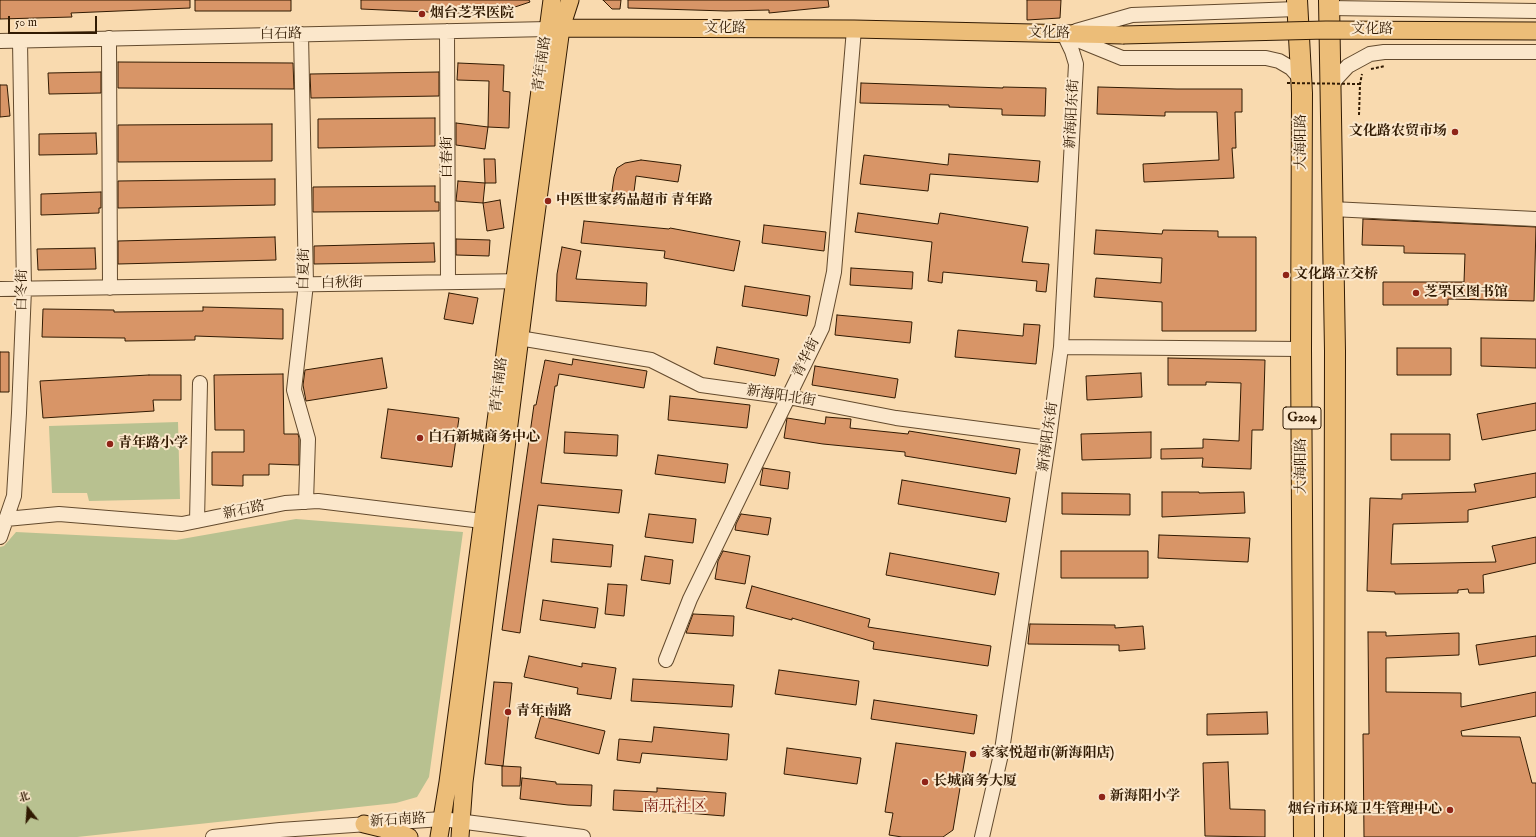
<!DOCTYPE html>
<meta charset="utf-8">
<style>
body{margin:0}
#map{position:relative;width:1536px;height:837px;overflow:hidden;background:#f9daaf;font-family:"IM FELL English","Noto Serif SC",serif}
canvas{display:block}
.north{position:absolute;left:8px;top:789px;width:40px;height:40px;-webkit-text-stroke:3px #fbe7cb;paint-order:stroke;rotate:343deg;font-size:11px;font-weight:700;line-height:16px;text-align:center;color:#311a02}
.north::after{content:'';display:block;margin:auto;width:14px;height:18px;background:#311a02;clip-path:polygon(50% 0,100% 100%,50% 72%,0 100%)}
.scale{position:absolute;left:8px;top:16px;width:89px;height:18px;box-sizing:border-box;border:2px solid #311a02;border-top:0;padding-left:5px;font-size:12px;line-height:14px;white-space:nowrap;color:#311a02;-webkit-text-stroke:3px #fbe7cb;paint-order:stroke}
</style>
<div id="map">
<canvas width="1536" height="837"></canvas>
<div class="north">北</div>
<div class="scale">50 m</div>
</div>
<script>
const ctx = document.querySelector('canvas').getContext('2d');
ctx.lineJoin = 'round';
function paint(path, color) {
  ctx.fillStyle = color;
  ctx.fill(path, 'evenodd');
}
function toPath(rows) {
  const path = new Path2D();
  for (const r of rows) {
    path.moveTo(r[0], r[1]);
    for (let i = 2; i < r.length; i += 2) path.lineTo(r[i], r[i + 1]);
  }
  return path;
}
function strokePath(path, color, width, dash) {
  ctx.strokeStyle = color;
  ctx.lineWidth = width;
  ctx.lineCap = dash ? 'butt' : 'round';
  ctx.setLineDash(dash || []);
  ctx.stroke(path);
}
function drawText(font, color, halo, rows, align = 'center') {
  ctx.font = font + ' "IM FELL English","Noto Serif SC",serif';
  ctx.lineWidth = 4;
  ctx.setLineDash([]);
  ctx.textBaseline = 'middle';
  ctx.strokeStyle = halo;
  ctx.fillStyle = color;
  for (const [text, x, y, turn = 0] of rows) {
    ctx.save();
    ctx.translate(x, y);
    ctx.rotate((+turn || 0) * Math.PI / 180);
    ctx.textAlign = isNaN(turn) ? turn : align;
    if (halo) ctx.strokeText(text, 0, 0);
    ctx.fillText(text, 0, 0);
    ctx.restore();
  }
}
paint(toPath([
 [178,422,180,499,89,501,87,493,52,493,49,426],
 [296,519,463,532,429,777,417,797,396,803,77,837,0,837,0,547,4,546,16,532,176,540]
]), '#b8c190');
const building = toPath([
 [0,0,190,0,190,8,71,13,72,17,0,19,0,0],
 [195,0,291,0,291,11,195,11,195,0],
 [361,0,529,0,530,2,500,12,450,13,361,9,361,0],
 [603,0,621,0,620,9,612,9,603,0],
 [628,0,828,0,829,7,769,13,769,10,726,11,628,8,628,0],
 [1027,0,1061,0,1060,18,1027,20,1027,0],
 [118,62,293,63,294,89,118,88,118,62],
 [458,63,504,65,503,91,510,92,509,128,488,127,489,81,457,80,458,63],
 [101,72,101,93,49,94,48,73,101,72],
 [439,72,439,96,311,98,310,74,439,72],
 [861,83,1003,88,1003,87,1046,88,1045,116,1002,115,1002,109,949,107,949,105,860,103,861,83],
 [0,85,7,85,10,116,0,117,0,85],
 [1098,87,1177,89,1242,89,1242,112,1235,112,1236,148,1232,148,1234,178,1144,182,1143,164,1219,160,1217,112,1165,112,1165,116,1097,114,1098,87],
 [435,118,435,146,318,148,318,119,435,118],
 [456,123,488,127,485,149,456,145,456,123],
 [272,124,272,161,118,162,118,125,272,124],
 [96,133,97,154,39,155,39,134,96,133],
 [949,154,1040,161,1038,182,930,174,928,191,860,184,864,155,948,165,949,154],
 [484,159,495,159,496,183,485,183,484,159],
 [641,160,681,165,678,182,636,176,633,200,611,198,614,177,617,168,625,163,641,160],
 [275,179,275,205,118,208,118,181,275,179],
 [458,181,485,183,483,203,456,201,458,181],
 [435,186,435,202,439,202,439,211,313,212,313,187,435,186],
 [101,192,101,208,99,208,99,213,41,215,41,194,101,192],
 [500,200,504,228,487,231,483,203,500,200],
 [858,213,938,224,940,213,1028,227,1022,262,1049,264,1046,292,1036,291,1037,281,943,272,942,283,928,281,932,242,855,232,858,213],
 [1363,219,1536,227,1534,301,1448,299,1448,305,1383,305,1383,282,1464,282,1465,254,1404,253,1404,246,1362,245,1363,219],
 [584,221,669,229,670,228,740,241,734,271,664,258,665,251,581,243,584,221],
 [764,225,826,232,824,251,762,243,764,225],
 [1096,230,1162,234,1163,230,1218,231,1218,237,1256,237,1256,331,1162,331,1162,302,1094,297,1096,278,1161,283,1162,258,1094,254,1096,230],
 [275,237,276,260,118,264,118,241,275,237],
 [456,239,490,240,489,256,456,255,456,239],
 [434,243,435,262,314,264,314,246,434,243],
 [562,247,581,251,576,279,647,283,646,306,556,301,557,274,562,247],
 [95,248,96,269,38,270,37,249,95,248],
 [851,268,913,272,912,289,850,285,851,268],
 [745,286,810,296,807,316,742,306,745,286],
 [449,293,478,298,473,324,444,319,449,293],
 [203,307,283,309,283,339,195,336,195,340,125,341,125,338,42,337,43,309,114,310,114,312,203,311,203,307],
 [837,315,912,322,910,343,835,335,837,315],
 [1024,324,1040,325,1036,364,955,357,958,330,1023,336,1024,324],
 [1481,338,1536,339,1536,368,1481,366,1481,338],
 [717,347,779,359,775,376,714,364,717,347],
 [1397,348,1451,348,1451,375,1397,375,1397,348],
 [0,352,9,352,9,392,0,392,0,352],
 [382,358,387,388,306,401,303,385,305,370,382,358],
 [1168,358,1265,360,1263,430,1252,430,1251,469,1202,467,1203,458,1161,459,1161,449,1203,448,1203,439,1239,441,1241,383,1206,382,1206,385,1168,385,1168,358],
 [573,359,647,371,644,388,559,374,557,386,555,386,541,483,622,490,619,513,538,505,520,633,502,630,534,405,536,405,545,360,572,365,573,359],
 [815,366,898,379,895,398,812,385,815,366],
 [1141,373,1142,397,1087,400,1086,376,1141,373],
 [283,374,284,434,298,434,299,438,299,465,269,464,269,475,243,475,243,486,212,485,212,452,244,452,244,430,215,430,214,375,283,374],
 [149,375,181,375,181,400,153,400,154,411,43,418,40,381,149,375],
 [670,396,750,405,747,428,668,420,670,396],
 [1536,403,1536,430,1482,440,1477,414,1536,403],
 [388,409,459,418,452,467,381,458,388,409],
 [826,417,851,419,850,428,908,434,909,431,1020,449,1016,474,905,456,905,452,823,444,784,438,787,418,825,424,826,417],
 [565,432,618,435,617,456,564,453,565,432],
 [1151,432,1151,458,1082,460,1081,434,1151,432],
 [1391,434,1450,434,1450,460,1391,460,1391,434],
 [658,455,728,464,725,483,655,474,658,455],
 [763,468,790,472,788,489,760,485,763,468],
 [1536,473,1536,497,1468,510,1468,522,1393,524,1391,564,1496,562,1492,546,1536,537,1536,563,1483,575,1484,593,1469,593,1468,589,1458,590,1458,593,1395,594,1395,592,1367,591,1370,498,1402,499,1402,494,1476,492,1474,484,1536,473],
 [902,480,1010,498,1006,522,898,504,902,480],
 [1162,492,1199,492,1199,493,1244,492,1245,513,1162,517,1162,492],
 [1062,493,1130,494,1130,515,1062,514,1062,493],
 [649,514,696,519,693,543,645,537,649,514],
 [741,514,771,518,768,535,735,530,736,524,741,514],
 [1159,535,1250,538,1248,562,1158,558,1159,535],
 [553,539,613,545,611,567,551,562,553,539],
 [723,551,750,556,745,584,715,579,718,561,723,551],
 [1061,551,1148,551,1148,578,1061,578,1061,551],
 [890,553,999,573,995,595,886,575,890,553],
 [645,556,673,560,670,584,641,580,645,556],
 [608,584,627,585,624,616,605,614,608,584],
 [752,586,870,619,868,627,991,646,988,666,873,649,874,642,792,618,792,620,746,608,752,586],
 [543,600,598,608,595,628,540,620,543,600],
 [693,614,734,616,733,636,686,633,693,614],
 [1030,624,1115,625,1115,628,1143,626,1145,649,1119,651,1119,645,1028,644,1030,624],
 [1368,632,1386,632,1386,636,1459,633,1459,655,1386,658,1386,692,1461,693,1461,707,1536,692,1536,716,1461,731,1462,736,1520,737,1532,783,1536,783,1536,837,1364,837,1363,734,1369,734,1368,632],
 [1536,636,1536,656,1479,665,1476,645,1536,636],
 [529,656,582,667,582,663,616,668,611,699,577,694,578,688,524,677,529,656],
 [779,670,859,681,856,705,775,694,779,670],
 [633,679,734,685,732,707,631,701,633,679],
 [494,682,512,683,503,766,485,764,494,682],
 [874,700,977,715,974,734,871,719,874,700],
 [1267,712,1268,734,1207,735,1207,714,1267,712],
 [541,716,605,731,599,754,535,738,541,716],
 [654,727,729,734,727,760,642,753,640,763,617,760,619,739,652,742,654,727],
 [896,743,966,752,953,830,943,837,902,837,889,835,893,813,885,812,896,743],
 [787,748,861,758,857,784,784,774,787,748],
 [1228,762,1230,809,1265,810,1265,837,1205,836,1203,763,1228,762],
 [502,766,521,767,520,786,502,786,502,766],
 [522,778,556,782,556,784,592,785,591,806,568,805,520,799,522,778],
 [657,788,726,793,724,816,650,810,650,812,613,810,614,790,657,792,657,788]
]);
paint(building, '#d89567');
strokePath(building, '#311a02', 1);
const minor = toPath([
 [1329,8,1536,11],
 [447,31,448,282],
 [1076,31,1132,15,1297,9],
 [301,34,306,284,294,390,308,439,306,502],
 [1068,36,1122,58,1266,58,1279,61,1291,68,1298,76,1300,83],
 [109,38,110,288],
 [0,41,548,29],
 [1331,90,1335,80,1348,66,1370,54,1384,52,1536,52],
 [1332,209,1536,219],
 [0,289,526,281],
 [519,338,651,360,701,385,788,397,896,418,1049,438],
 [1061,347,1301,349],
 [6,519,59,514,182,524,285,503,318,501,482,521],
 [197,521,200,383],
 [0,537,14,496,19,413,24,289,20,41],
 [666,660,690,599,822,328,834,272,854,29],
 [213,837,280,830,442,819,583,837],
 [982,837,1002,750,1049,438,1061,347,1076,64,1072,51,1064,34]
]);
const major = toPath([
 [551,28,854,29,1123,35],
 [364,824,397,832,409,837],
 [439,837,448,782,552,0],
 [460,837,464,782,527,281,561,28,570,0]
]);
const highway = toPath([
 [1297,0,1302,93,1301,349,1304,837],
 [1329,0,1335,351,1334,837]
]);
strokePath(minor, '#634a2d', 16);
strokePath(major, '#311a02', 19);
strokePath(highway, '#311a02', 22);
strokePath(toPath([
 [1371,69,1385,66],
 [1359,115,1360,84,1362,74]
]), '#311a02', 2, [3, 2]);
strokePath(minor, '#fbe7cb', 14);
strokePath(major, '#ecbd78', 17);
strokePath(highway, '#ecbd78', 20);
const majorBridge = toPath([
 [1123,35,1326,30,1536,31]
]);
strokePath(majorBridge, '#311a02', 19, []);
strokePath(toPath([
 [1287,83,1360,84]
]), '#311a02', 2, [3, 2]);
strokePath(majorBridge, '#ecbd78', 17);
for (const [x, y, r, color] of [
 [422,14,4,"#8f2418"],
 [1455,132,4,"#8f2418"],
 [548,201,4,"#8f2418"],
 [1286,275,4,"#8f2418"],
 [1416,293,4,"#8f2418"],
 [420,438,4,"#8f2418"],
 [110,444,4,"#8f2418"],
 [508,712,4,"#8f2418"],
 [973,754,4,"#8f2418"],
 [925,782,4,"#8f2418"],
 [1102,797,4,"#8f2418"],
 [1450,810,4,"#8f2418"]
]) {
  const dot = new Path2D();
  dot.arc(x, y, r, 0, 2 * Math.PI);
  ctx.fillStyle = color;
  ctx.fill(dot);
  strokePath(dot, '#fbe7cb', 1.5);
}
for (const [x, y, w] of [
 [1302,418,38]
]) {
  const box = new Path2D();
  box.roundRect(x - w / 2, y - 11, w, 22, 3);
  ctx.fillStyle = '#fbe7cb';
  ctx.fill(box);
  strokePath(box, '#311a02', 1);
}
drawText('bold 13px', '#311a02', null, [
 ["G204",1302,418]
]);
drawText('bold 14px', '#311a02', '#fbe7cb', [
 ["烟台芝罘医院",430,14],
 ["文化路农贸市场",1447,132,"right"],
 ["中医世家药品超市 青年路",556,201],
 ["文化路立交桥",1294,275],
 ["芝罘区图书馆",1424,293],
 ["白石新城商务中心",428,438],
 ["青年路小学",118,444],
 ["青年南路",516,712],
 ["家家悦超市(新海阳店)",981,754],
 ["长城商务大厦",933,782],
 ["新海阳小学",1110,797],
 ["烟台市环境卫生管理中心",1442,810,"right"]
], 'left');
drawText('14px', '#311a02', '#fbe7cb', [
 ["文化路",725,29],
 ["文化路",1372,30],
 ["文化路",1049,34,1],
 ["白石路",281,35,-1],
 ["青年南路",543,64,-82],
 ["新海阳东街",1073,114,-87],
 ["大海阳路",1302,142,-90],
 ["白春街",448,157,-90],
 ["白夏街",305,269,-89],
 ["白秋街",342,284,-1],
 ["白冬街",23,290,-89],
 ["青华街",807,358,-64],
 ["青年南路",500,385,-83],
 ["新海阳北街",781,397,9],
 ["新海阳东街",1049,437,-82],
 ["大海阳路",1302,466,-90],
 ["新石路",244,511,-12],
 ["新石南路",398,821,-4]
]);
drawText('16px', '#7a1f14', '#fbe7cb', [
 ["南开社区",675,808]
]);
</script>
